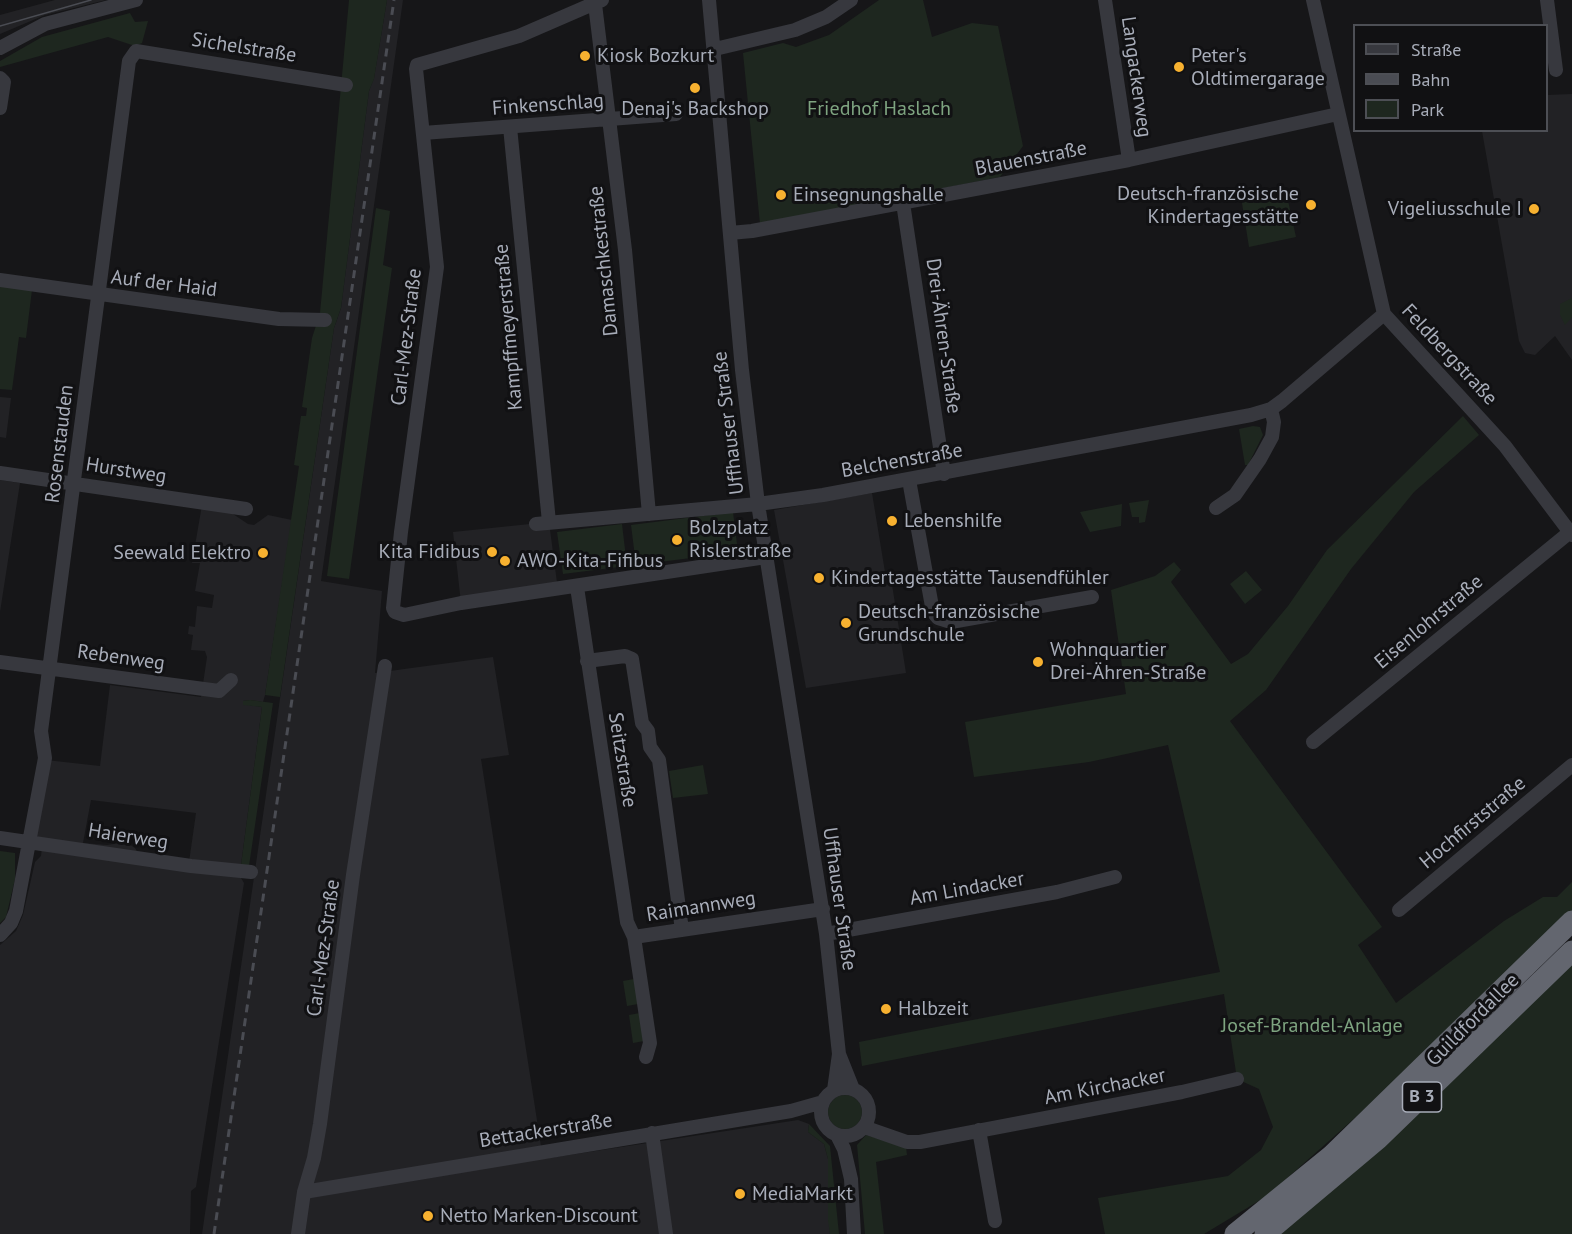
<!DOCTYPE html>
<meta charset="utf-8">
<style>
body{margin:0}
#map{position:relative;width:1572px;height:1234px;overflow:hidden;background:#161618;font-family:"PT Sans",sans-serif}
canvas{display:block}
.legend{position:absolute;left:1353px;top:24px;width:195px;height:108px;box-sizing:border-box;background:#111113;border:2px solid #4d4f55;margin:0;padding:8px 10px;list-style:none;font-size:18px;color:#a8adb9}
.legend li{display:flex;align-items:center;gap:12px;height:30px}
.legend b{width:30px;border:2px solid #4d4f55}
</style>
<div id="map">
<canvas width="1572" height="1234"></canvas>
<ul class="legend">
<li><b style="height:8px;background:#37383e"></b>Straße</li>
<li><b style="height:8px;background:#4a4c53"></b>Bahn</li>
<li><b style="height:16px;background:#1e271f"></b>Park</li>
</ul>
</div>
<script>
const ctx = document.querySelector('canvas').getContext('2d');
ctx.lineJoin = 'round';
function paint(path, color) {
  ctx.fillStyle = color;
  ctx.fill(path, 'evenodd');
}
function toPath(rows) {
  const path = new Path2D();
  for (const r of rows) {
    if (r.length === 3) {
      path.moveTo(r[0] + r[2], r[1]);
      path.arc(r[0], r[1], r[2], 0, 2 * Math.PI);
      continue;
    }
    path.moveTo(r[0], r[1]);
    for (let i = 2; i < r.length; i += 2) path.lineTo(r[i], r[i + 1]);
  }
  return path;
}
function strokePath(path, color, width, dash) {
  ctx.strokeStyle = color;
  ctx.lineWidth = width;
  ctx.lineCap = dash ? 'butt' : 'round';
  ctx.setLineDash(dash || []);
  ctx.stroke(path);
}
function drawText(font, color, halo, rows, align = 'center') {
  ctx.font = font + ' "PT Sans",sans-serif';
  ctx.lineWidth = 6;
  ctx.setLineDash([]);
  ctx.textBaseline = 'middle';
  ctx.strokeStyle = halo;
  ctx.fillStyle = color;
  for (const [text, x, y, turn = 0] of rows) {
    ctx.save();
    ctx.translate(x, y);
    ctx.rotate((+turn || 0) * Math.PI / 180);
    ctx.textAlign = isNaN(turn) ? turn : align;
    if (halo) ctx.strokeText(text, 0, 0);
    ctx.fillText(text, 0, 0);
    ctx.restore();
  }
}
paint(toPath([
 [55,0,106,0,45,15,0,34,0,15],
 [387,0,403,0,321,581,382,591,375,673,493,657,509,755,481,759,543,1159,798,1120,809,1124,808,1132,824,1144,828,1159,830,1234,202,1234,334,328,341,308,369,91,374,78],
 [1572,94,1572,360,1555,336,1535,355,1525,353,1519,341,1482,131,1546,130,1547,95],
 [0,397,11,398,6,438,0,437],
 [0,480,20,483,0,612],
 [872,493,885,572,890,572,906,673,806,688,774,510],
 [202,505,230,509,233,514,248,524,254,525,268,515,292,520,265,695,263,702,250,700,243,701,243,704,262,707,241,865,241,878,244,883,196,1187,191,1191,190,1234,0,1234,0,945,16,931,23,915,35,862,41,856,43,838,32,836,46,760,100,766,110,685,201,697,207,657,205,651,191,650,193,635,188,634,189,626,195,627,197,606,212,608,214,595,195,591,200,563,192,563],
 [91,800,196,813,189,862,139,855,135,848,126,842,107,845,83,843],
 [549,522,558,590,461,603,453,532]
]), '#222225');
paint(toPath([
 [349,0,387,0,374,79,369,91,341,308,334,328,280,697,265,695,299,466,294,465,301,416,306,416,307,408,302,407,312,338,320,313],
 [879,0,923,0,932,37,972,23,998,26,1023,146,1000,177,760,224,743,53,783,43,796,47,829,35],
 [130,13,135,22,148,21,142,43,135,46,108,37,0,67,0,61,42,37],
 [1252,194,1254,203,1287,196,1296,237,1249,247,1241,197],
 [376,208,390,211,383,265,392,268,349,579,327,576],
 [0,286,32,290,26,338,19,337,12,390,0,389],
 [1572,298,1572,317,1565,325,1560,315,1560,304],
 [1463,416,1479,435,1414,492,1351,569,1266,690,1230,721,1382,927,1358,945,1396,1003,1504,921,1543,897,1557,897,1572,882,1572,914,1401,1077,1267,1196,1204,1234,1105,1234,1098,1198,1228,1176,1261,1150,1273,1127,1259,1089,1237,1079,1224,994,862,1066,859,1042,1220,972,1168,745,1089,762,974,777,965,722,1126,694,1111,590,1155,576,1174,562,1181,570,1171,582,1231,664,1248,654,1288,606,1327,550],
 [1253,426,1260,427,1263,435,1248,465,1245,465,1239,429],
 [1149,500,1145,522,1139,523,1139,517,1132,517,1129,503],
 [1122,504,1121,526,1090,532,1080,512],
 [733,512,738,552,636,565,631,525],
 [622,524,627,566,563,574,557,532],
 [1246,571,1262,590,1245,604,1230,584],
 [250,700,273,703,249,866,241,865,262,707,243,705,243,701],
 [703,765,708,794,673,798,669,771],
 [0,851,15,853,15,879,6,917,0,923],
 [1572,958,1572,1234,1281,1234],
 [634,979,638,1004,627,1006,623,981],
 [640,1013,644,1041,633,1043,629,1015],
 [845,1112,17],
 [809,1124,830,1146,839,1234,830,1234,828,1220,828,1159,824,1144,808,1132],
 [866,1135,906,1147,907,1155,876,1162,884,1234,865,1234,857,1145]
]), '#1e271f');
strokePath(toPath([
 [602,0,519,36,417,65,416,69,437,267,401,532,393,608,395,612,404,615,461,603,766,557],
 [709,0,742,370,758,504,826,934,839,1054,834,1090],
 [1105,0,1129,160],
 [1313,0,1384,314,1505,446,1572,535],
 [1547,0,1556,70],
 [595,4,625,250,649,514],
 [0,48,45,24,136,0],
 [715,49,795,30,826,17,851,0],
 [0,78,4,82,0,108],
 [510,127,549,522],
 [423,133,676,114],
 [903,203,944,474],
 [730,233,752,231,1129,160,1338,114],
 [0,280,279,319,325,320],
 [0,473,246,509],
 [909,480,933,612,938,618,951,622,1092,597],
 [1216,508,1235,495,1260,459,1272,437,1274,422,1271,409],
 [536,524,758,504,823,495,1251,415,1271,409,1282,401,1384,314],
 [577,587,627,922,634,937],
 [587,661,625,656,632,659,642,723,648,731,650,747,659,760,682,930],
 [0,662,219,691,231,680],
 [1313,742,1570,532],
 [0,838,191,866,251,872],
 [1399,910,1572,765],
 [826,934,1057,892,1115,877],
 [0,935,11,923,16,911,45,758,41,731,129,61,136,51,346,85],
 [634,937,823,909],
 [634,937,650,1043,646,1057],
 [839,1054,853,1089],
 [845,1112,24],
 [864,1127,907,1142,920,1142,1182,1092,1237,1079],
 [979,1130,995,1221],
 [652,1133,666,1234],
 [837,1135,844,1149,851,1179,854,1234],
 [304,1192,791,1111,823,1102],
 [298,1234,304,1192,314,1158,320,1124,353,875,385,666]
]), '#37383e', 14);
strokePath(toPath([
 [1235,1234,1331,1156,1572,921],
 [1265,1234,1378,1139,1572,951]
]), '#63666f', 21);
strokePath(toPath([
 [0,26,91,0]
]), '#4a4c53', 1.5);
strokePath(toPath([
 [214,1234,394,0]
]), '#4a4c53', 3, [8, 6]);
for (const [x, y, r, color] of [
 [585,56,6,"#f7b130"],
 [1179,67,6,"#f7b130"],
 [695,88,6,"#f7b130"],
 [781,195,6,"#f7b130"],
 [1311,205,6,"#f7b130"],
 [1534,209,6,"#f7b130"],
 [892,521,6,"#f7b130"],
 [677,540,6,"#f7b130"],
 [492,552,6,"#f7b130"],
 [263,553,6,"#f7b130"],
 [505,561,6,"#f7b130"],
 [819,578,6,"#f7b130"],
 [846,623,6,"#f7b130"],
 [1038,662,6,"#f7b130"],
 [886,1009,6,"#f7b130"],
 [740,1194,6,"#f7b130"],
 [428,1216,6,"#f7b130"]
]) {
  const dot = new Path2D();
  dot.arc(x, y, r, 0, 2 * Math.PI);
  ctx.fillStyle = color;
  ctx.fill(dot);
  strokePath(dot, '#111113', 2);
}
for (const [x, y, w] of [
 [1422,1097,39]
]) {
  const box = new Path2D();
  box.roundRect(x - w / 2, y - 15, w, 30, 4.5);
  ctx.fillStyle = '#111113';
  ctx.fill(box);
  strokePath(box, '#a8adb9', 1.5);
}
drawText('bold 18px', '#a8adb9', null, [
 ["B 3",1422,1097]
]);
drawText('20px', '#a8adb9', '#111113', [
 ["Sichelstraße",244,48,9],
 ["Langackerweg",1136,77,82],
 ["Finkenschlag",548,105,-4],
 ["Blauenstraße",1031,159,-11],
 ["Damaschkestraße",604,261,-96],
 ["Auf der Haid",164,284,7],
 ["Kampffmeyerstraße",509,327,-95],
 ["Drei-Ähren-Straße",943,336,82],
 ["Carl-Mez-Straße",407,337,-83],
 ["Feldbergstraße",1449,355,47],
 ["Uffhauser Straße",729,423,-97],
 ["Rosenstauden",60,444,-83],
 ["Belchenstraße",902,461,-10],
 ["Hurstweg",126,471,9],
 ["Eisenlohrstraße",1429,622,-40],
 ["Rebenweg",121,658,8],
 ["Seitzstraße",622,760,81],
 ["Hochfirststraße",1473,823,-40],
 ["Haierweg",128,837,9],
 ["Am Lindacker",967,889,-10],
 ["Uffhauser Straße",839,899,82],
 ["Raimannweg",701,907,-9],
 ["Carl-Mez-Straße",324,948,-82],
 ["Guildfordallee",1473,1020,-45],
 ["Am Kirchacker",1105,1087,-11],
 ["Bettackerstraße",546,1131,-9]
]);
drawText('20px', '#a8adb9', '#111113', [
 ["Kiosk Bozkurt",597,56],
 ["Peter's",1191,56],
 ["Oldtimergarage",1191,79],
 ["Denaj's Backshop",695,109,"center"],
 ["Deutsch-französische",1299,194,"right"],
 ["Kindertagesstätte",1299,217,"right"],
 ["Einsegnungshalle",793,195],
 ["Vigeliusschule I",1522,209,"right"],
 ["Lebenshilfe",904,521],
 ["Bolzplatz",689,528],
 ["Rislerstraße",689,551],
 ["Kita Fidibus",480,552,"right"],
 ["Seewald Elektro",251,553,"right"],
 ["AWO-Kita-Fifibus",517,561],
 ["Kindertagesstätte Tausendfühler",831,578],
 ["Deutsch-französische",858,612],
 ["Grundschule",858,635],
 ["Wohnquartier",1050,650],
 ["Drei-Ähren-Straße",1050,673],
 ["Halbzeit",898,1009],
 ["MediaMarkt",752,1194],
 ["Netto Marken-Discount",440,1216]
], 'left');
drawText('20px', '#7ea480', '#111113', [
 ["Friedhof Haslach",879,109],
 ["Josef-Brandel-Anlage",1312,1026]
]);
</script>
